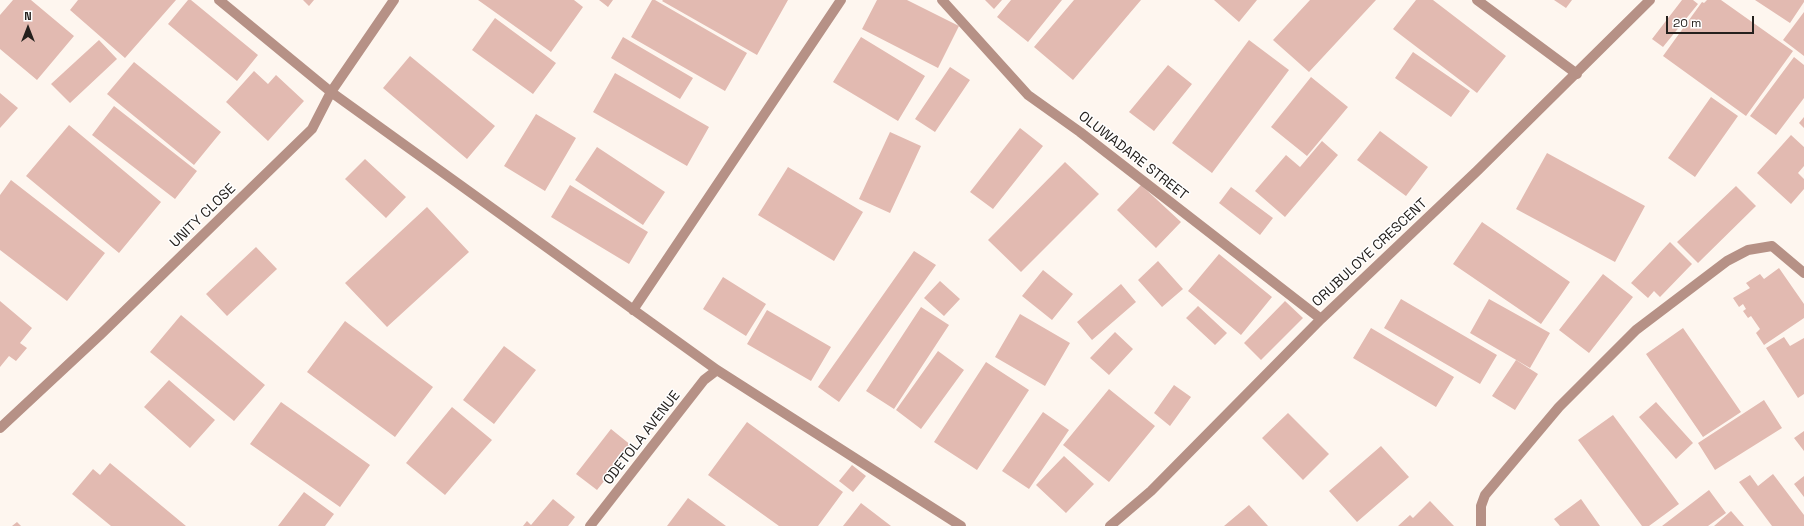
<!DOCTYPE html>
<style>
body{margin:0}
#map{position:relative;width:1804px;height:526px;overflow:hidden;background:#fef6ef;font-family:"Space Grotesk",sans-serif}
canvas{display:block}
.north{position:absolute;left:8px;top:8px;width:40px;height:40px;-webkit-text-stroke:3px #fff;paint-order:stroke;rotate:0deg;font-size:11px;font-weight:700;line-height:16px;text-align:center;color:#24201d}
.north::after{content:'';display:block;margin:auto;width:14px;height:18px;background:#24201d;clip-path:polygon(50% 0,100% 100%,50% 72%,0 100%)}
.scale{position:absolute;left:1666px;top:16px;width:88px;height:18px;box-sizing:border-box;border:2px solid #24201d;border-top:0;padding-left:5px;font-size:12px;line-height:14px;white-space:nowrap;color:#24201d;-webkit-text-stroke:3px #fff;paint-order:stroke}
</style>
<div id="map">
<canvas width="1804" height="526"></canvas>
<div class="north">N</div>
<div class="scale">20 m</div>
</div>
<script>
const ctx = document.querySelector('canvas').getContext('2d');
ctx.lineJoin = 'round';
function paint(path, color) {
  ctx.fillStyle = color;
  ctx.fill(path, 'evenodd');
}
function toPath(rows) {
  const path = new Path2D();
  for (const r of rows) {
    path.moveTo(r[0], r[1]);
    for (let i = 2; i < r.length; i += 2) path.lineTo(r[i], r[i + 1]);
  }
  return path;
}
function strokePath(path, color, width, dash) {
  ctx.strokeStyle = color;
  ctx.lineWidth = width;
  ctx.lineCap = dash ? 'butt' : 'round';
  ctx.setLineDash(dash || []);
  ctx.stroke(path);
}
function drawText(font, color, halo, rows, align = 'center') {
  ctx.font = font + ' "Space Grotesk",sans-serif';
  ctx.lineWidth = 3;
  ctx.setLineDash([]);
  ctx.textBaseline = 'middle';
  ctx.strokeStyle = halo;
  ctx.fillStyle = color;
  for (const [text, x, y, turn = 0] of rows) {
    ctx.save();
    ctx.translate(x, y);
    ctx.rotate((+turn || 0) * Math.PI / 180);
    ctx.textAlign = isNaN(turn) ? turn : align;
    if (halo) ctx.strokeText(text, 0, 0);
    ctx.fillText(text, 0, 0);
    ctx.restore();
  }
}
paint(toPath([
 [13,0,31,0,74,36,37,80,0,49,0,15],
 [78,0,176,0,125,58,70,10],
 [188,0,191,0,258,55,237,81,168,24],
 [303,0,314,0,309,6],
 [478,0,574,0,583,7,551,52],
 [599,0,613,0,608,7],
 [652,0,655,0,747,53,725,91,631,37],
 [663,0,788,0,757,55,662,1],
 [877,0,907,0,959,26,938,68,862,29],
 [985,0,1002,0,994,9],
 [1011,0,1062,0,1028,42,997,17],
 [1074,0,1141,0,1073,80,1034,47],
 [1214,0,1257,0,1239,22],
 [1310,0,1376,0,1309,72,1273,40],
 [1416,0,1433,0,1506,56,1477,93,1393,29],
 [1554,0,1572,0,1566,8],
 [1682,0,1693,0,1698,4,1663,47,1652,39],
 [1707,0,1721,0,1793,51,1746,116,1663,56,1702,2,1704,3],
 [1755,0,1804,0,1804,2,1790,23],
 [1804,12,1804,56,1783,40],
 [495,18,556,63,533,94,472,50],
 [623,37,693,78,680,99,611,58],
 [861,37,925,76,898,121,833,82],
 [99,40,117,59,70,103,51,84],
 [1249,40,1289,70,1212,173,1172,143],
 [1413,52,1470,91,1451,117,1395,78],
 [410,56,495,126,467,159,383,88],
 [1794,57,1804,65,1804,98,1776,135,1750,116],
 [134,62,221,132,194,165,107,94],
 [1168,65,1192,84,1154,131,1129,112],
 [950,67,970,80,935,132,915,119],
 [254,71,268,84,276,75,304,101,268,141,226,102],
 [615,73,709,127,687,166,593,112],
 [1311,77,1348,107,1307,156,1271,127],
 [0,93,18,108,0,128],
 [1711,97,1738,116,1695,177,1668,158],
 [114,106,197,171,175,199,92,135],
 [536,114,576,138,545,191,504,166],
 [1804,117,1804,128,1799,123],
 [69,125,161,202,119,253,26,176],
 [1020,128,1043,146,993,209,970,192],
 [1380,131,1428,167,1406,196,1357,160],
 [890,132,921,146,890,213,859,199],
 [1791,135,1804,147,1804,166,1798,173,1804,179,1804,189,1791,204,1757,173],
 [1322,141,1338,155,1285,217,1255,191,1286,155,1300,167],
 [597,147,665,192,643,225,575,180],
 [1547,153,1645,206,1615,262,1516,209],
 [365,159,406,197,386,218,345,179],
 [1065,162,1099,194,1021,272,988,240],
 [788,167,863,212,834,261,758,215],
 [11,180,105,253,67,301,0,250,0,195],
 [570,185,648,232,629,264,551,217],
 [1141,185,1181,222,1156,248,1117,210],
 [1736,186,1756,206,1698,263,1677,242],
 [1231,187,1273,218,1260,235,1219,203],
 [427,207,469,252,387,327,345,283],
 [1482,222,1570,282,1541,324,1453,264],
 [1670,242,1692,264,1660,297,1654,291,1648,298,1631,283],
 [256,247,277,269,227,316,206,294],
 [914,251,936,265,839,402,818,387],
 [1219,254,1272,297,1241,335,1188,291],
 [1158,261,1183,289,1162,307,1138,280],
 [1779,268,1804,304,1804,318,1764,345,1756,333,1760,329,1751,316,1748,318,1743,311,1746,309,1743,304,1739,307,1733,298,1750,288,1746,283,1760,274,1764,279],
 [1043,270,1073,294,1052,320,1022,296],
 [1603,274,1633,297,1589,353,1559,330],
 [723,277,766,304,746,336,703,309],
 [940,281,960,299,944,316,924,298],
 [1121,284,1136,302,1092,340,1077,322],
 [1401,299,1497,355,1480,384,1384,328],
 [1489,299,1550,333,1530,368,1470,333],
 [0,301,32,328,20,343,27,348,16,361,9,356,0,367],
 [1285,301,1303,318,1261,360,1244,343],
 [1198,306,1227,333,1215,345,1186,318],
 [921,307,949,325,894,409,866,391],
 [767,310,831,347,811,381,747,344],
 [1020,314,1070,343,1045,386,995,357],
 [181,315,265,385,234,421,150,352],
 [345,321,433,387,395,437,307,372],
 [1371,328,1454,377,1436,407,1353,358],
 [1683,328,1741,412,1703,437,1646,354],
 [1115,332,1133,349,1109,375,1090,358],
 [1784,337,1790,346,1804,338,1804,394,1798,398,1766,348],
 [504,346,536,370,494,424,463,400],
 [938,351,964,370,921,429,896,410],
 [1516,360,1538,374,1515,410,1492,396],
 [986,362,1029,390,977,470,934,442],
 [169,380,215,420,190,448,144,407],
 [1174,385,1191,397,1170,426,1154,413],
 [1109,389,1155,426,1109,482,1063,445],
 [1764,400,1782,428,1715,470,1698,443],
 [281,402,370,465,340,507,250,444],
 [1656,402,1693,443,1676,459,1639,417],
 [452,407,492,440,445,495,406,463],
 [1043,412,1069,430,1029,489,1002,471],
 [1288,413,1329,454,1303,480,1262,438],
 [1613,415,1679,504,1649,526,1642,526,1578,440],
 [747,422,843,492,818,526,779,526,708,475],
 [611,429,632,446,597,490,576,474],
 [1804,431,1804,451,1794,438],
 [1381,446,1409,477,1357,522,1329,491],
 [1064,456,1094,484,1066,513,1036,485],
 [110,463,186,526,111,526,72,494,93,469,100,475],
 [852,465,866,476,853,492,839,481],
 [1773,474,1804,515,1804,526,1772,526,1739,482,1750,475,1758,486],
 [1804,476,1804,497,1794,484],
 [1709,490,1726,513,1708,526,1662,526],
 [304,492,334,514,325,526,278,526],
 [688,498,726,526,667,526],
 [553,499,575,517,568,526,523,526,527,521,531,525],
 [1581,499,1600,526,1560,526,1554,519],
 [1430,501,1454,526,1398,526,1410,515,1413,518],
 [861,503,891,526,843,526],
 [1249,505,1268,526,1224,526],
 [1731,511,1744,526,1714,526],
 [17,522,21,526,12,526]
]), '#e2bab1');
strokePath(toPath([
 [219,0,331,92,717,370,961,526],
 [942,0,1028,95,1080,132,1321,319],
 [1477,0,1577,74],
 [633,310,841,0],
 [0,428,101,334,312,129,331,92,394,0],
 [590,526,704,380,717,370],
 [1110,526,1151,491,1321,319,1477,171,1650,0],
 [1481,526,1481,506,1485,495,1559,407,1636,330,1727,261,1748,250,1772,246,1804,273]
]), '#b69186', 10);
drawText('14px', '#24201d', '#fff', [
 ["OLUWADARE STREET",1133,156,38],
 ["UNITY CLOSE",203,216,-44],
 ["ORUBULOYE CRESCENT",1370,253,-43],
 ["ODETOLA AVENUE",642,438,-52]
]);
</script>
